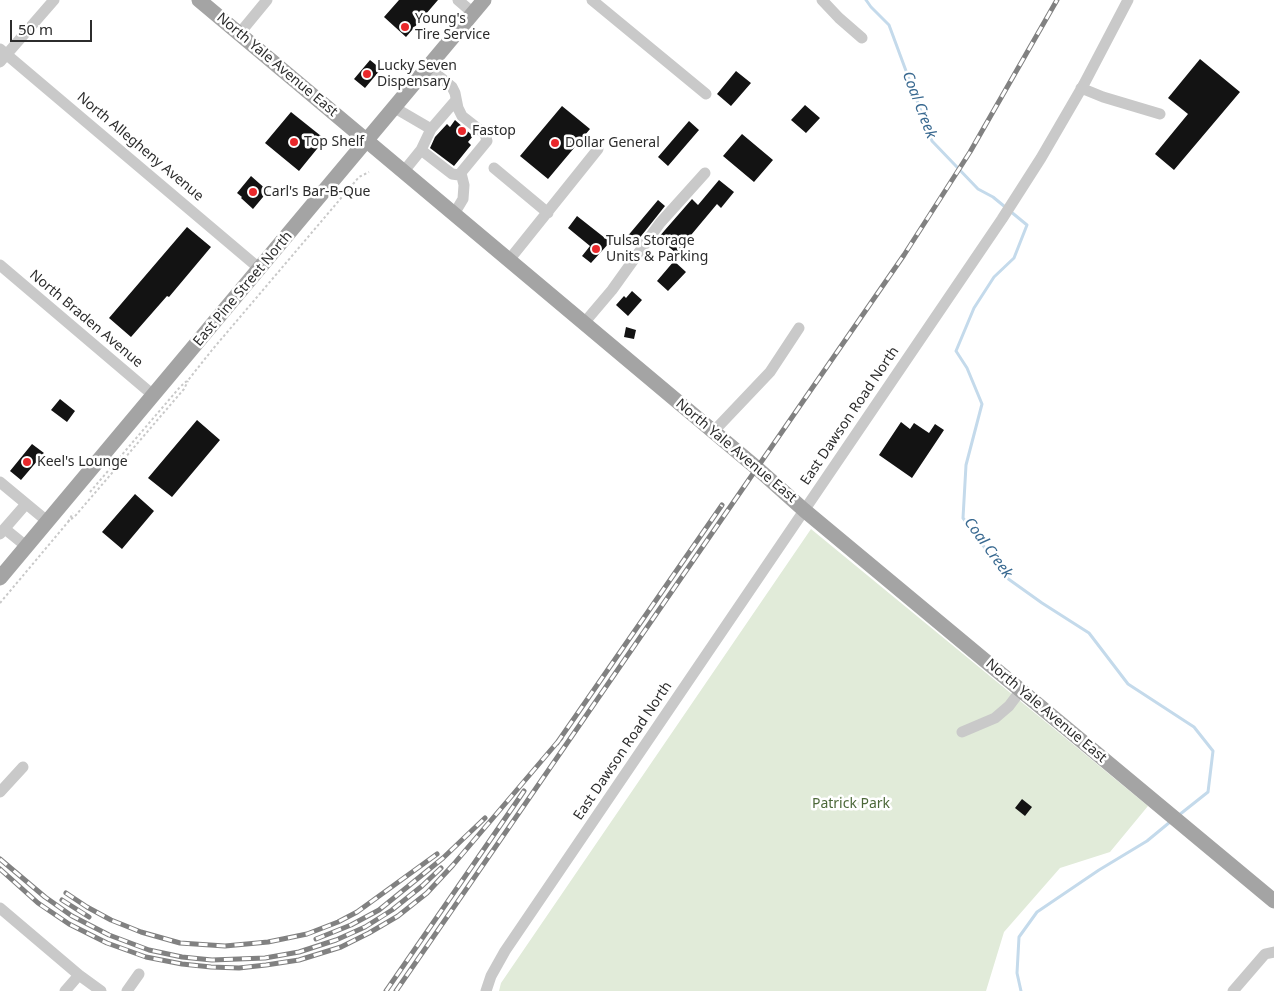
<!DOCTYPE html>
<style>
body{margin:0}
#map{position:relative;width:1274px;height:991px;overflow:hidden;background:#fff;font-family:"Noto Sans",sans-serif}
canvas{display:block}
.scale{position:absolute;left:10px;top:20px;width:82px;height:22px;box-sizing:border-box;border:2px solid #2c2c2c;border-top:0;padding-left:6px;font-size:15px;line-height:18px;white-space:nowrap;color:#2c2c2c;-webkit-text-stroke:4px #fff;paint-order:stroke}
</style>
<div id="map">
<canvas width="1274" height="991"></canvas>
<div class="scale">50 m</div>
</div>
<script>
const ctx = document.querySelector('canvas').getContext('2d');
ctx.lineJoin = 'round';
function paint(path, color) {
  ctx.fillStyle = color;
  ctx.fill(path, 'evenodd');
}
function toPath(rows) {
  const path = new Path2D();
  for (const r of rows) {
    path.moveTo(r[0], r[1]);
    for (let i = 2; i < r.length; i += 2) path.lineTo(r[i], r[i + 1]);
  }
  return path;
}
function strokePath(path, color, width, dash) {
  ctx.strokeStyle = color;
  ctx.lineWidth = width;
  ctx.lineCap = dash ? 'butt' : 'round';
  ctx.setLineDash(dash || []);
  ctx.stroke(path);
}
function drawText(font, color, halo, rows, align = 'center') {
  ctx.font = font + ' "Noto Sans",sans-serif';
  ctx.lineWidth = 5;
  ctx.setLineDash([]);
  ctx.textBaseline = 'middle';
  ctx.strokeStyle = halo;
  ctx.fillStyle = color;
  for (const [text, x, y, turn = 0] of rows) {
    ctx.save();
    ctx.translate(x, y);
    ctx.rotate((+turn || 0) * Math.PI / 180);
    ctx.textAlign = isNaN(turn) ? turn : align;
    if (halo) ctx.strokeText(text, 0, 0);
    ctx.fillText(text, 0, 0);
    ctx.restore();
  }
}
paint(toPath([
 [811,529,1148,806,1110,852,1060,868,1004,932,986,991,499,991,501,983]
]), '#e1ebd9');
strokePath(toPath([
 [866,0,871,7,889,25,932,141,978,189,993,197,1027,225,1014,258,994,277,974,308,956,351,967,368,982,404,966,465,963,518,1007,578,1042,603,1089,633,1128,684,1194,727,1213,751,1208,792,1179,815],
 [1021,991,1017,973,1019,937,1037,912,1099,870,1147,841,1170,822]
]), '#c4daeb', 3);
paint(toPath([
 [399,0,438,0,406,37,384,17],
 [1200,59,1240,92,1174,170,1155,154,1188,114,1168,98],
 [370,60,381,69,365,88,354,79],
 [736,71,751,83,731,106,717,94],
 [805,105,820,118,806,133,791,120],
 [562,106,590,129,548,179,520,156],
 [291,112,321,136,321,144,299,171,265,143],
 [455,120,473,136,468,142,471,145,454,166,430,148,435,137,447,124,450,127],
 [689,121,699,130,668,166,658,157],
 [742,134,773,160,754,182,723,156],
 [251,176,268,191,253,209,241,198,242,197,237,193],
 [719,180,734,192,721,208,717,204,676,253,658,238,692,199,698,205],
 [658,200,665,206,634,245,626,238],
 [577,216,610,242,591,263,582,256,590,246,568,228],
 [187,227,211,247,169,297,167,296,131,337,109,318],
 [674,261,686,272,668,291,657,281],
 [632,291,642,300,628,316,616,305,624,296,626,298],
 [626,327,636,330,634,339,624,337],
 [60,399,75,411,67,422,51,410],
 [197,420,220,440,172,497,148,478],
 [901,422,910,429,914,423,929,433,935,424,944,430,912,478,879,455],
 [32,444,44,453,21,480,10,471],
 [135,494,154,511,122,549,102,532],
 [1022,799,1032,807,1025,816,1015,808]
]), '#131313');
strokePath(toPath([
 [90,492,180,387,189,379,212,350,359,177,369,172],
 [68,522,73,513],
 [0,603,68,522,76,515,184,389,188,381]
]), '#c9c9c9', 2, [2.5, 2.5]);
strokePath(toPath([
 [458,0,473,13],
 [592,0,706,94],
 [822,0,839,18,862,38],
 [239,34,267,0],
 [0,49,260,269],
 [0,62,54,0],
 [1081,88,1103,97,1160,114],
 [395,108,431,129],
 [421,150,431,129,456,100],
 [494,168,548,213],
 [404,171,421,150,452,174,459,175,487,141,485,134,462,116,458,108,455,93,452,87,428,67],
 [454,214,463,199,464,185,461,173],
 [509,260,598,149],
 [0,265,153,395],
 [584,323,612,290,660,223,705,173],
 [713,432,770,372,799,328],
 [0,482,47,521],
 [5,529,26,546],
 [0,534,26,504],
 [962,732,995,718,1009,706,1021,690],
 [0,792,23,767],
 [0,908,79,975,101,991],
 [65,991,79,975],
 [127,991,139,974],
 [486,991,491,976,505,951,1002,219,1041,158,1084,84,1128,0],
 [1233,991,1265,954,1274,952]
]), '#c9c9c9', 11);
strokePath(toPath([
 [199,0,758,469,804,510,1274,901],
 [0,578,484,0]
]), '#a4a4a4', 15);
const rail = toPath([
 [557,743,722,505],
 [0,859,45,897,72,916,109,935,149,950,182,957,212,960,265,958,299,952,336,940,365,927,392,910,422,886,441,868],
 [0,869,38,903,69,924,107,943,146,957,182,964,211,967,239,968,266,965,299,960,341,947,369,933,398,916,427,893,453,865,561,738],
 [66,893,87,907,111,920,141,932,180,943,225,946,268,942,307,934,338,922,357,912,437,854],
 [62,900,89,917],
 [316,939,351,925,379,910,443,858,485,818],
 [386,991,524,791],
 [396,991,904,255,970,152,1057,0]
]);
strokePath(rail, '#818181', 5);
strokePath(rail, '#fff', 3, [9]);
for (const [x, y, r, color] of [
 [405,27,5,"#e9282b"],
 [367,74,5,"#e9282b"],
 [462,131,5,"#e9282b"],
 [294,142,5,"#e9282b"],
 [555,143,5,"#e9282b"],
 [253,192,5,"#e9282b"],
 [596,249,5,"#e9282b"],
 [27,462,5,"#e9282b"]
]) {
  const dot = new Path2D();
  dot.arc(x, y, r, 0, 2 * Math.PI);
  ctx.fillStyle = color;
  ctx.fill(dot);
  strokePath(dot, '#fff', 2);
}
drawText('14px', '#2c2c2c', '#fff', [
 ["Young's",415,19],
 ["Tire Service",415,35],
 ["Lucky Seven",377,66],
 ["Dispensary",377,82],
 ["Fastop",472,131],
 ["Top Shelf",304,142],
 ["Dollar General",565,143],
 ["Carl's Bar-B-Que",263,192],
 ["Tulsa Storage",606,241],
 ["Units & Parking",606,257],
 ["Keel's Lounge",37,462]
], 'left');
drawText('14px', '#2c2c2c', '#fff', [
 ["North Yale Avenue East",277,65,40],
 ["North Allegheny Avenue",140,147,40],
 ["East Pine Street North",243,289,-50],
 ["North Braden Avenue",86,319,40],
 ["East Dawson Road North",850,416,-56],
 ["North Yale Avenue East",736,451,40],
 ["North Yale Avenue East",1046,711,40],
 ["East Dawson Road North",623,751,-56]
]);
drawText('14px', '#4c6839', '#fff', [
 ["Patrick Park",851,804]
]);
drawText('italic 15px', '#396990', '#fff', [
 ["Coal Creek",919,105,69],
 ["Coal Creek",988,548,54]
]);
</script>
